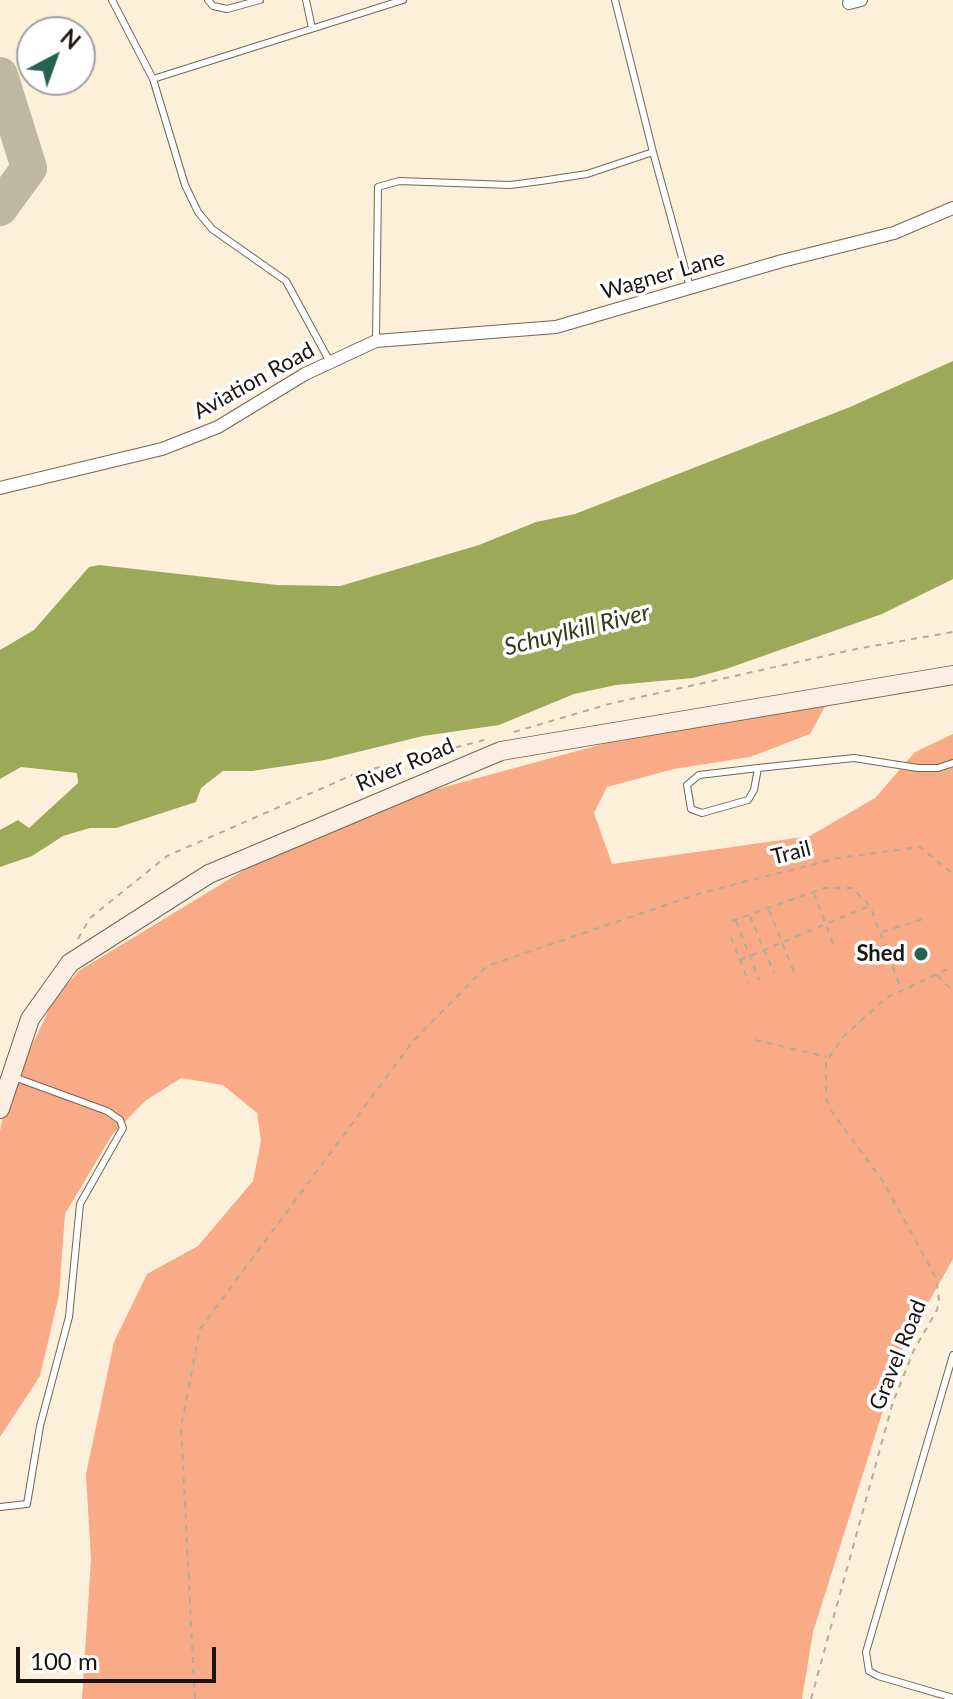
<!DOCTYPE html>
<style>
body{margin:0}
#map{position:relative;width:953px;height:1699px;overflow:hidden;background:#fdf0db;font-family:Lato,sans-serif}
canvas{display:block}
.north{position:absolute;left:16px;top:16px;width:80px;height:80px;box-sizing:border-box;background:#fff;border:2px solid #a3a29f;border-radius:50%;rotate:41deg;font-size:22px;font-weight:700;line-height:32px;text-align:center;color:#1a160e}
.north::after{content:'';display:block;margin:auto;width:28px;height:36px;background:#236351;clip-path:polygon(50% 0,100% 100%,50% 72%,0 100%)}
.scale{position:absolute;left:16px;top:1647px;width:200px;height:36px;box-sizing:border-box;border:4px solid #1a160e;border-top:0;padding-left:10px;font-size:24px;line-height:28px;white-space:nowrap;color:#1a160e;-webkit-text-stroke:6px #fff;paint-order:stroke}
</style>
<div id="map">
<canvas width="953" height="1699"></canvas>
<div class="north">N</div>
<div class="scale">100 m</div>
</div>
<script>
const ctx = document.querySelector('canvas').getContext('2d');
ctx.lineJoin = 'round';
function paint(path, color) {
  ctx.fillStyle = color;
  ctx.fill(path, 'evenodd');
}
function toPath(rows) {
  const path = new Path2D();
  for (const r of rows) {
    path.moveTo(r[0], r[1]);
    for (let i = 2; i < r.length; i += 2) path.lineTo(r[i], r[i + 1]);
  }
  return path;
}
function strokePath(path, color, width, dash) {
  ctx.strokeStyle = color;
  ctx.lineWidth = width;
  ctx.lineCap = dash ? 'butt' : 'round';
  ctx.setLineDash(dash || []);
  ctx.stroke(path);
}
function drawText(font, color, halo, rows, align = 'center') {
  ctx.font = font + ' Lato,sans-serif';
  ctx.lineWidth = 7;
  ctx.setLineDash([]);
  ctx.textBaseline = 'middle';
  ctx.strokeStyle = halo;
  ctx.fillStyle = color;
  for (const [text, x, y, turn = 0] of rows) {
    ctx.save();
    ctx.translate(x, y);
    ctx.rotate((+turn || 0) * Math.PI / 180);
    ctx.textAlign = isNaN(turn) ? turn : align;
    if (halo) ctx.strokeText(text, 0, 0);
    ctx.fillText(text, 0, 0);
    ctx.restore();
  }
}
paint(toPath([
 [827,703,810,734,750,757,674,769,607,787,594,813,612,864,810,836,875,798,915,752,953,734,953,1259,903,1347,813,1632,802,1699,82,1699,91,1560,86,1474,114,1342,147,1274,198,1246,253,1181,261,1141,257,1113,223,1085,181,1078,145,1101,112,1135,65,1214,59,1295,40,1376,0,1437,0,1131,6,1100,54,999,80,970,297,838,404,798,636,735]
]), '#f9aa87');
paint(toPath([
 [953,361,953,579,949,581,882,614,726,669,693,678,616,685,574,694,499,725,423,736,325,760,252,771,223,771,201,788,196,802,116,828,90,828,63,836,32,856,0,867,0,830,18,820,29,828,78,783,77,773,21,767,0,779,0,650,34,630,89,567,99,565,277,585,340,586,479,545,536,522,575,514,850,407]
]), '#9ca959');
strokePath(toPath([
 [0,75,29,168,0,208]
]), '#c0b6a4', 36);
const lane = toPath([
 [112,0,153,79,185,185,198,212,212,229,286,281,330,362],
 [208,0,213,6,227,9,260,0],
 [306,0,312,28],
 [153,79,403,0],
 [653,152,690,287],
 [376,341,378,187,399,181,510,185,541,181,587,174,653,152,615,0],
 [758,768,754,790,748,800,702,813,691,809,687,785,699,775,758,768,854,758,918,768,938,768,953,763],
 [953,1355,866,1652,869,1671,878,1676,953,1698],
 [0,1507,27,1504,40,1426,69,1317,80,1204,123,1128,120,1120,107,1111,14,1077]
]);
const street = toPath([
 [849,3,861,0],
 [0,488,162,449,218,427,305,374,376,341,556,327,782,261,894,233,953,208]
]);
const secondary = toPath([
 [0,1109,30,1019,70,963,209,874,501,751,953,675]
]);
strokePath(lane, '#716654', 8);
strokePath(street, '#716654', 14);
strokePath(secondary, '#716654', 20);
strokePath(toPath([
 [514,732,609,704,856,649,953,632],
 [814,893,834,946],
 [769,910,795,975],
 [750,916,774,973],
 [732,921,824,888,852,888,870,906,901,989],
 [736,921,759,980],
 [882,932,923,919],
 [731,937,749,983],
 [78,939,90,918,167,856,357,773,484,740],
 [740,960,869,906],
 [937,975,953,991],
 [755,1040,827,1057],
 [195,1699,181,1427,200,1329,414,1040,487,966,701,893,838,858,920,847,953,874],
 [811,1699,893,1402,914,1350,937,1310,939,1299,936,1278,884,1183,830,1109,826,1098,826,1062,843,1037,886,998,950,968]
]), '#b6ab9b', 2, [6, 6]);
strokePath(lane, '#fff', 6);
strokePath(street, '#fff', 12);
strokePath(secondary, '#fbefe4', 18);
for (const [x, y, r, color] of [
 [921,954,8,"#236351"]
]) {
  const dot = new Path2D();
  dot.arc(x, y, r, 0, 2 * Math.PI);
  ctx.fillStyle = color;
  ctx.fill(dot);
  strokePath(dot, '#fff', 3);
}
drawText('22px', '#1a160e', '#fff', [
 ["Wagner Lane",663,275,-16],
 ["Aviation Road",254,381,-29],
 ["River Road",405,765,-23],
 ["Trail",791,853,-14],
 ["Gravel Road",898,1355,-68]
]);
drawText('bold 22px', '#1a160e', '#fff', [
 ["Shed",905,954]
], 'right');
drawText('italic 24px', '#353a18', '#fff', [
 ["Schuylkill River",577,630,-14]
]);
</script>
